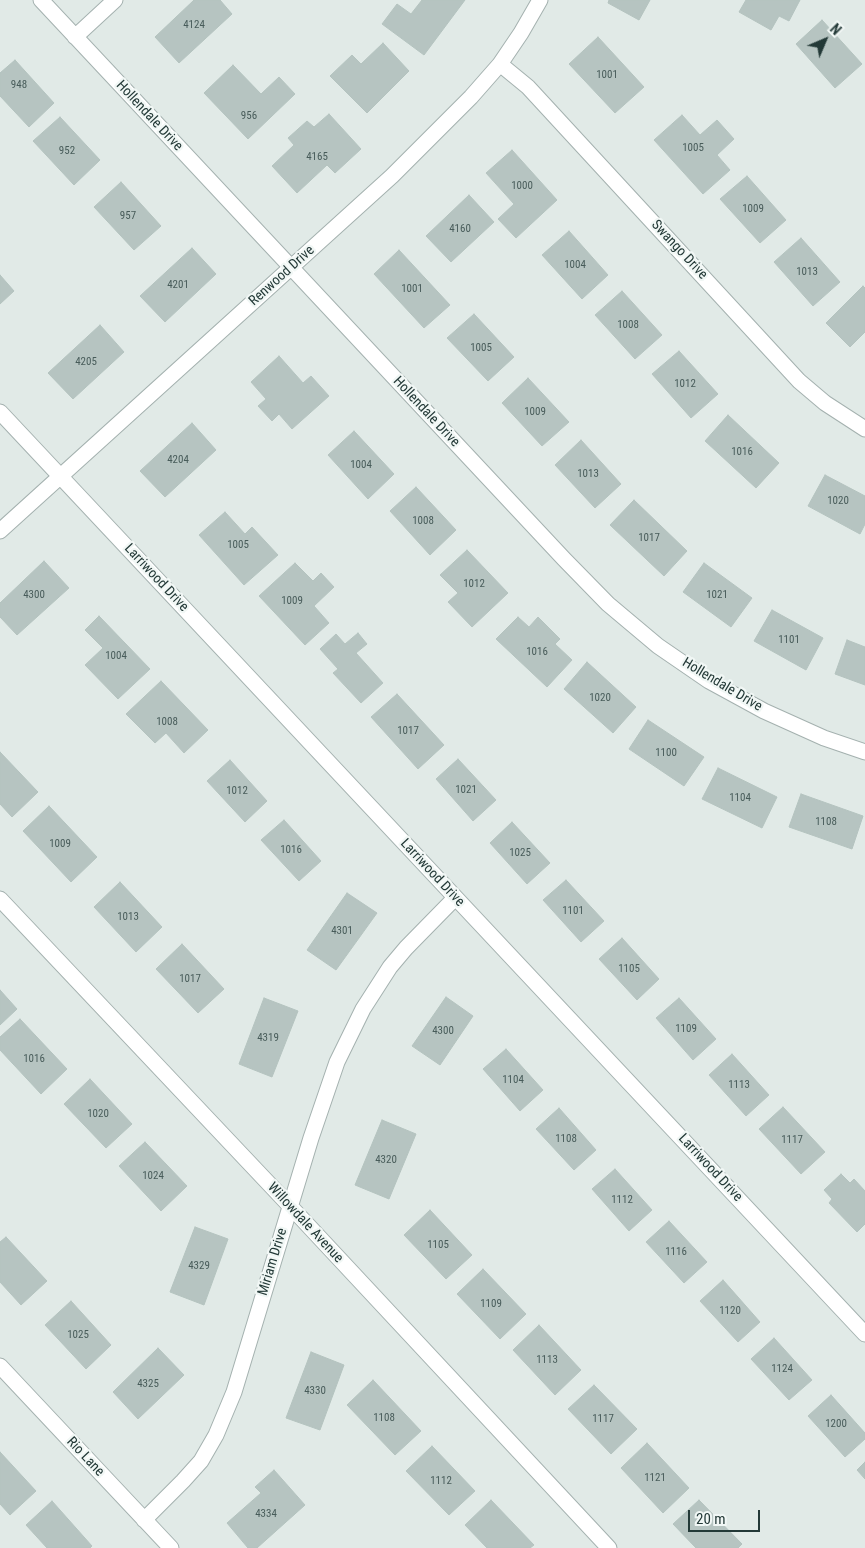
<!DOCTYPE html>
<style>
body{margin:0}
#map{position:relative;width:865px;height:1548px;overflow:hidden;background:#e1eae7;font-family:"Roboto Condensed",sans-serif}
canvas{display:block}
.north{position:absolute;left:800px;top:15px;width:50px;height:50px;-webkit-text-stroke:4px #f1f7f5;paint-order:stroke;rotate:45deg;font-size:14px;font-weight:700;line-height:20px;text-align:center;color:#233937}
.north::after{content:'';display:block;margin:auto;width:18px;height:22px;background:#233937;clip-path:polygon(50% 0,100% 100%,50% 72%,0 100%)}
.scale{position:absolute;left:688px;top:1510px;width:72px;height:22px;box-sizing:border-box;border:2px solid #233937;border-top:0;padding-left:6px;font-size:15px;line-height:18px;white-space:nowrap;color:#233937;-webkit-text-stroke:4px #f1f7f5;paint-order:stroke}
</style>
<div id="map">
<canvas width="865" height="1548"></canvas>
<div class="north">N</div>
<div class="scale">20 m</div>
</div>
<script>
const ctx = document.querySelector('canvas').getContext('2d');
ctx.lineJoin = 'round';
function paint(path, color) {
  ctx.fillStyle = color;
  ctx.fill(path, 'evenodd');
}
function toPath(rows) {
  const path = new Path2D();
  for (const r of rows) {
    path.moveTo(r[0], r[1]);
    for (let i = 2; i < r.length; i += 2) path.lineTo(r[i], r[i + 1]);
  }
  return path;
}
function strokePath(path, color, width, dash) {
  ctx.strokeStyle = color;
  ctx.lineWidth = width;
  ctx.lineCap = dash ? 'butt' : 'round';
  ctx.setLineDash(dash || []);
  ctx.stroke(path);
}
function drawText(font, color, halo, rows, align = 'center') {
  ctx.font = font + ' "Roboto Condensed",sans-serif';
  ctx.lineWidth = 4.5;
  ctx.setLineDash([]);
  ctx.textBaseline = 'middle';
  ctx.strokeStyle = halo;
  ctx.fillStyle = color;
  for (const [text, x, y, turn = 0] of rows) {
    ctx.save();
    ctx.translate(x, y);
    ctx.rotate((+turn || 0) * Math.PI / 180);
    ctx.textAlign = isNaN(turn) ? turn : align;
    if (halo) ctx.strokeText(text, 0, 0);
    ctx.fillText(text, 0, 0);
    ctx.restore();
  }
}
const building = toPath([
 [194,0,220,0,232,14,179,63,155,37,194,0],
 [422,0,465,0,424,55,382,24,397,4,411,14,422,0],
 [609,0,650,0,639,20,608,3,609,0],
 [746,0,800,0,789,21,779,16,771,30,739,12,746,0],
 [822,20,862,64,835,88,796,44,822,20],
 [598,37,644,87,615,113,569,64,598,37],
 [383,43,409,71,367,113,330,76,352,55,361,64,383,43],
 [15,60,54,103,29,127,0,96,0,73,15,60],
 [233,65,261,94,279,77,295,94,248,139,204,93,233,65],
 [329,114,361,149,335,173,327,165,297,193,272,166,294,145,288,138,307,121,314,127,329,114],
 [682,115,700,135,717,120,734,139,717,155,730,170,703,194,654,140,682,115],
 [60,117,100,160,74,185,33,141,60,117],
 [512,150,557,200,516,238,498,219,514,204,486,173,512,150],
 [747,176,786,220,760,243,720,199,747,176],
 [121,182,161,226,134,250,94,207,121,182],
 [469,195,494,222,451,262,426,236,469,195],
 [569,231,608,275,582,299,542,255,569,231],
 [801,238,840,282,813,306,774,262,801,238],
 [192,248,216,274,165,322,140,296,192,248],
 [399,250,450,305,424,328,374,274,399,250],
 [0,275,14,291,0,304,0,275],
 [863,286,865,288,865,332,850,347,826,323,863,286],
 [622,291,662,335,635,359,595,315,622,291],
 [474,314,514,357,488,381,447,338,474,314],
 [100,325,124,352,73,399,48,373,100,325],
 [679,351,718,394,691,418,652,374,679,351],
 [279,356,303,383,311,376,329,396,292,429,279,414,272,421,258,406,266,399,251,382,279,356],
 [528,378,569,422,542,446,502,403,528,378],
 [728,415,779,463,756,488,705,441,728,415],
 [192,423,216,450,165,497,140,471,192,423],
 [354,431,394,474,368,499,328,455,354,431],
 [581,440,621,484,595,508,555,465,581,440],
 [825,475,865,496,865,524,860,534,808,506,825,475],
 [416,487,456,530,430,555,390,511,416,487],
 [634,500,687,551,664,576,610,525,634,500],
 [225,512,245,534,252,527,278,555,244,585,199,535,225,512],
 [467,550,508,593,472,627,448,602,458,593,440,575,467,550],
 [44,561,69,588,17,635,0,617,0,603,44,561],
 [295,563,313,581,321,573,334,587,314,606,329,623,305,645,259,596,295,563],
 [704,563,752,598,731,627,683,592,704,563],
 [772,610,823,638,806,670,754,641,772,610],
 [99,616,150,669,118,699,85,665,103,648,85,630,99,616],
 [518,617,529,627,538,617,560,639,555,644,572,660,547,687,496,639,518,617],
 [358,633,367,644,356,653,383,683,361,703,333,673,338,669,320,649,336,634,345,644,358,633],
 [847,640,865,647,865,685,835,674,847,640],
 [587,662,636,707,613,733,564,689,587,662],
 [161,681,208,730,184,753,166,733,155,743,126,714,161,681],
 [397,694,444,745,418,769,371,717,397,694],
 [648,720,704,757,684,786,629,749,648,720],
 [0,752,38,792,12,817,0,804,0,752],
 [458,759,496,800,473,821,436,779,458,759],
 [230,760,267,801,245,822,207,781,230,760],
 [718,768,777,797,762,828,702,799,718,768],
 [801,794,863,816,852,849,789,827,801,794],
 [49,806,97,857,71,882,23,831,49,806],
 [284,820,321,861,299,881,261,840,284,820],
 [512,822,550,863,527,884,490,843,512,822],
 [566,880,604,921,581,942,543,900,566,880],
 [120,882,162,927,136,952,94,907,120,882],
 [347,893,377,913,336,970,307,950,347,893],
 [622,938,659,979,637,1000,599,959,622,938],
 [182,944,224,989,198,1013,156,969,182,944],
 [0,990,17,1009,0,1025,0,990],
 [446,997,473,1016,440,1065,412,1046,446,997],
 [264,998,298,1011,272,1077,239,1064,264,998],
 [679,998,716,1039,693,1060,656,1018,679,998],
 [20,1019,67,1069,41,1094,0,1050,0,1037,20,1019],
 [506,1049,543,1090,520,1111,483,1069,506,1049],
 [732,1054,769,1095,746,1116,709,1075,732,1054],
 [90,1079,132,1124,106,1148,64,1104,90,1079],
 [783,1107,825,1152,801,1174,759,1129,783,1107],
 [559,1108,596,1150,574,1170,536,1129,559,1108],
 [382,1120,416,1134,389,1199,355,1185,382,1120],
 [145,1142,187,1186,161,1211,119,1166,145,1142],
 [615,1169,652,1210,629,1231,592,1189,615,1169],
 [841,1174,850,1183,854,1179,865,1191,865,1224,857,1232,829,1203,832,1199,824,1190,841,1174],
 [430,1210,472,1255,446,1279,404,1235,430,1210],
 [669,1221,707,1262,684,1283,646,1242,669,1221],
 [195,1227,228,1239,204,1305,170,1292,195,1227],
 [6,1237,47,1281,21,1305,0,1282,0,1242,6,1237],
 [483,1269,526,1314,500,1339,457,1294,483,1269],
 [723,1280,760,1322,738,1342,700,1301,723,1280],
 [71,1301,111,1345,86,1369,45,1325,71,1301],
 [539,1325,581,1370,555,1395,513,1350,539,1325],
 [774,1338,812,1380,789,1400,751,1359,774,1338],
 [158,1348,184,1375,138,1419,113,1392,158,1348],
 [311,1352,344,1365,320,1430,286,1418,311,1352],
 [373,1380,421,1431,395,1455,347,1405,373,1380],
 [594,1385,637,1429,611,1454,568,1409,594,1385],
 [831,1395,865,1433,865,1439,845,1457,808,1416,831,1395],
 [647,1443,689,1488,663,1513,621,1468,647,1443],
 [432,1446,475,1491,449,1515,406,1471,432,1446],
 [0,1452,36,1491,10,1515,0,1504,0,1452],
 [865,1462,865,1479,857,1470,865,1462],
 [274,1470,305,1505,257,1548,248,1548,227,1523,261,1493,255,1487,274,1470],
 [491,1500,534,1545,530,1548,487,1548,465,1525,491,1500],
 [699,1500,742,1544,738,1548,696,1548,673,1524,699,1500],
 [52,1501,92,1546,90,1548,47,1548,26,1525,52,1501]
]);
paint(building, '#b6c4c1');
strokePath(building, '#b4c3bf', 1);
const minor = toPath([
 [41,0,564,559,608,604,658,646,709,681,764,711,824,738,865,752],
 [75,37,115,0],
 [500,64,528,87,799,381,825,403,865,429],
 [0,412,865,1334],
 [0,531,392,176,471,97,500,64,521,33,540,0],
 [0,899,290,1206,609,1548],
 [0,1366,171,1548],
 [144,1520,183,1481,201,1461,216,1435,234,1392,311,1138,337,1062,363,1009,390,967,406,948,455,898]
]);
strokePath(minor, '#a4b1af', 17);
strokePath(minor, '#fff', 15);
drawText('11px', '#485c5a', null, [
 ["4124",194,25],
 ["1001",607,75],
 ["948",19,85],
 ["956",249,116],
 ["1005",693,148],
 ["952",67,151],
 ["4165",317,157],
 ["1000",522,186],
 ["1009",753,209],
 ["957",128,216],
 ["4160",460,229],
 ["1004",575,265],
 ["1013",807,272],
 ["4201",178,285],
 ["1001",412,289],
 ["1008",628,325],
 ["1005",481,348],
 ["4205",86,362],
 ["1012",685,384],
 ["1009",535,412],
 ["1016",742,452],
 ["4204",178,460],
 ["1004",361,465],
 ["1013",588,474],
 ["1020",838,501],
 ["1008",423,521],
 ["1017",649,538],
 ["1005",238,545],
 ["1012",474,584],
 ["4300",34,595],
 ["1021",717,595],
 ["1009",292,601],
 ["1101",789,640],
 ["1016",537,652],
 ["1004",116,656],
 ["1020",600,698],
 ["1008",167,722],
 ["1017",408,731],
 ["1100",666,753],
 ["1021",466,790],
 ["1012",237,791],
 ["1104",740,798],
 ["1108",826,822],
 ["1009",60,844],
 ["1016",291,850],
 ["1025",520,853],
 ["1101",573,911],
 ["1013",128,917],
 ["4301",342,931],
 ["1105",629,969],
 ["1017",190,979],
 ["1109",686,1029],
 ["4300",443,1031],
 ["4319",268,1038],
 ["1016",34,1059],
 ["1104",513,1080],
 ["1113",739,1085],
 ["1020",98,1114],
 ["1108",566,1139],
 ["1117",792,1140],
 ["4320",386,1160],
 ["1024",153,1176],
 ["1112",622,1200],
 ["1105",438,1245],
 ["1116",676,1252],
 ["4329",199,1266],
 ["1109",491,1304],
 ["1120",730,1311],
 ["1025",78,1335],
 ["1113",547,1360],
 ["1124",782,1369],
 ["4325",148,1384],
 ["4330",315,1391],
 ["1108",384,1418],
 ["1117",603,1419],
 ["1200",836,1424],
 ["1121",655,1478],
 ["1112",441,1481],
 ["4334",266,1514]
]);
drawText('14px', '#233937', '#f1f7f5', [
 ["Hollendale Drive",149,116,47],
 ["Swango Drive",679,250,47],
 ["Renwood Drive",282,276,-42],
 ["Hollendale Drive",426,412,47],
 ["Larriwood Drive",156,578,47],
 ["Hollendale Drive",722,685,31],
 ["Larriwood Drive",432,873,47],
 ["Larriwood Drive",710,1168,47],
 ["Willowdale Avenue",305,1223,47],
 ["Miriam Drive",273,1262,-73],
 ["Rio Lane",85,1457,47]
]);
</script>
